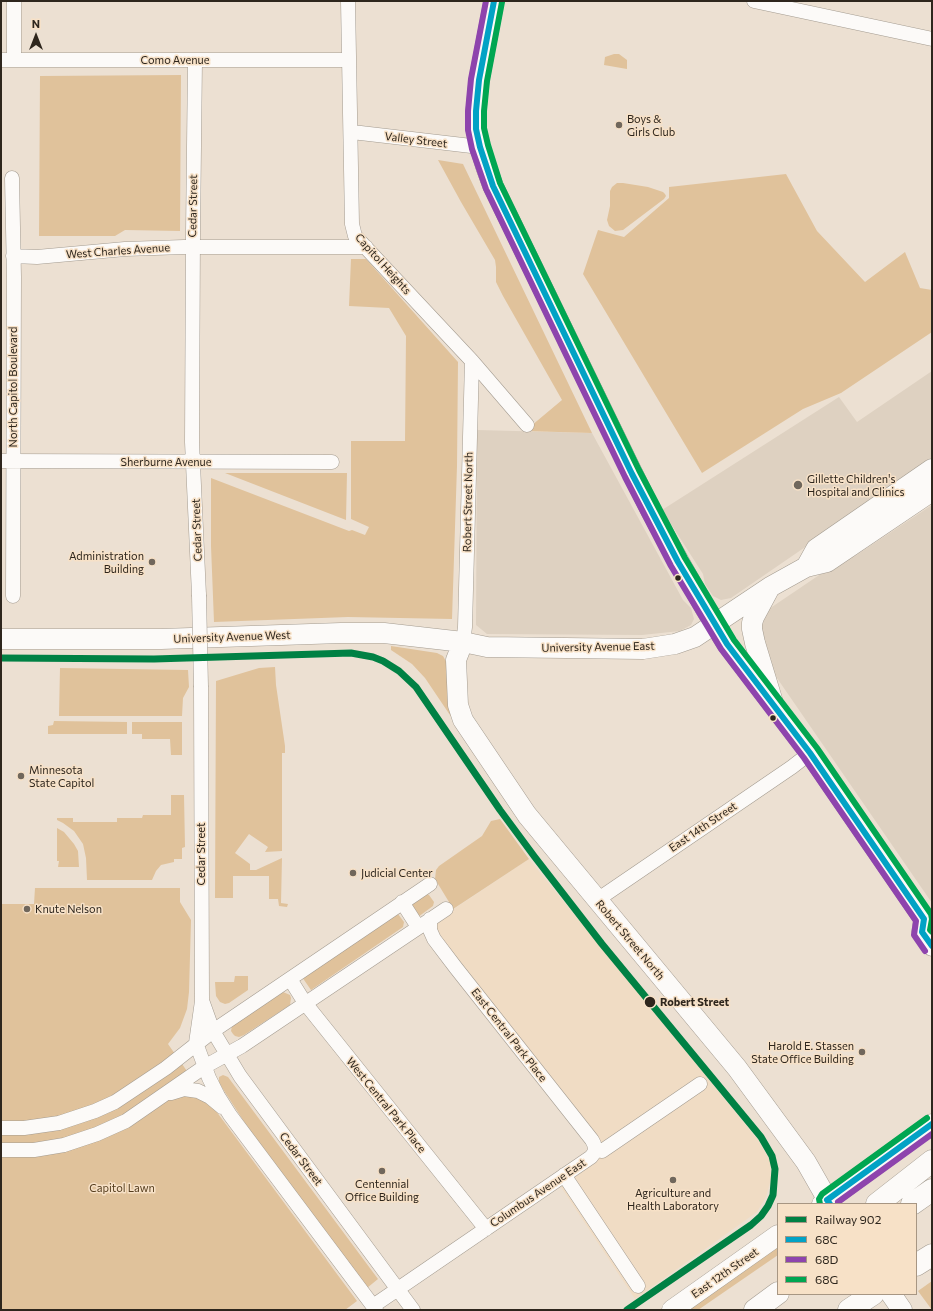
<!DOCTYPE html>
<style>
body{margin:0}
#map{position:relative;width:933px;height:1311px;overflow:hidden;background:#ece0d2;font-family:Commissioner,sans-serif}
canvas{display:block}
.frame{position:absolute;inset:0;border:2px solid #2e261d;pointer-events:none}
.legend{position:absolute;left:777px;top:1203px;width:140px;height:92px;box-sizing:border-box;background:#f7e1c7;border:1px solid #a79683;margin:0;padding:5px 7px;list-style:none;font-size:12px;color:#2e261d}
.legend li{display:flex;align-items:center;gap:8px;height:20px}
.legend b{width:20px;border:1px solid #a79683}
.north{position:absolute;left:16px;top:16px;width:40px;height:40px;-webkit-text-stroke:3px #f7e1c7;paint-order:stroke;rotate:0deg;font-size:11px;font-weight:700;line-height:16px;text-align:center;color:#2e261d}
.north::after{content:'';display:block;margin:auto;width:14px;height:18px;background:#2e261d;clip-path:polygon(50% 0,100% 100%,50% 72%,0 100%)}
</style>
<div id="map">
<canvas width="933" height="1311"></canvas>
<div class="frame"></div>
<ul class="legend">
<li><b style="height:5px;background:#008144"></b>Railway 902</li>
<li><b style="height:5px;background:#02a2c5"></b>68C</li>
<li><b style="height:5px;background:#8e44ad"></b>68D</li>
<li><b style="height:5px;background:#00a651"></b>68G</li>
</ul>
<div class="north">N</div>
</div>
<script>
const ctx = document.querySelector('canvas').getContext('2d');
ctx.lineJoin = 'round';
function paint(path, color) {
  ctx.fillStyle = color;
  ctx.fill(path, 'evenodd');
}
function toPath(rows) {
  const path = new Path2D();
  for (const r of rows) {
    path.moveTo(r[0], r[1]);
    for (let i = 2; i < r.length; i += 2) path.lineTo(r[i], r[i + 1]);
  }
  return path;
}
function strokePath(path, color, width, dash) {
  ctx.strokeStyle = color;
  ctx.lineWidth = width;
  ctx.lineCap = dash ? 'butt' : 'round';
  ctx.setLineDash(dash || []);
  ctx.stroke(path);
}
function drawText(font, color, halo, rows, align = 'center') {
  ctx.font = font + ' Commissioner,sans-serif';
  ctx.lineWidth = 3;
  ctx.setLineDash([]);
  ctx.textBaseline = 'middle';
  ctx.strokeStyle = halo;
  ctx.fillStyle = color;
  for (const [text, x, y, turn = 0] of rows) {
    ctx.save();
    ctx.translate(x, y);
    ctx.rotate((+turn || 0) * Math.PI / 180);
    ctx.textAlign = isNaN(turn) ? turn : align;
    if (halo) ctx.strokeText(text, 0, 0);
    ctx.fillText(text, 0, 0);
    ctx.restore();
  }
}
paint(toPath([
 [529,859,758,1140,770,1161,771,1179,766,1197,757,1212,635,1299,561,1187,596,1162,600,1155,432,931,433,923]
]), '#f0dcc4');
paint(toPath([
 [932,371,932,460,731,598,721,600,713,596,705,584,703,574,662,510,839,397,857,422],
 [477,430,592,433,683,600,691,608,694,619,691,625,680,631,642,635,487,634,476,625],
 [932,505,932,903,768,665,759,638,763,613,837,563,855,556]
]), '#ded1c1');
paint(toPath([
 [614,54,619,54,627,60,627,69,604,65,605,57],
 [181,75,180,231,125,230,115,236,39,236,40,76],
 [438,160,463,164,592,433,525,431,562,400,503,296,496,282,496,267,495,260,461,202],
 [786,174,817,231,865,282,905,252,920,288,932,290,932,332,841,393,803,409,702,473,583,274,598,230,624,237,669,198,669,187],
 [617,183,623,183,648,187,663,192,665,194,666,196,664,199,623,230,615,231,609,226,607,220,610,206,610,191,612,187],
 [351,259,366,259,458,362,457,466,452,619,348,617,214,622,211,546,211,478,349,531,352,530,365,535,369,527,351,519,351,441,405,441,406,336,389,308,349,306],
 [225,473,347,473,346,520],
 [391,646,437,653,443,656,448,665,454,721,425,678,412,664,391,650],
 [275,667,276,685,285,746,285,753,282,753,282,851,265,852,268,847,249,834,235,853,250,864,250,870,256,870,282,858,281,903,288,904,287,907,279,906,278,899,269,899,269,876,233,876,233,898,215,898,216,681,259,668],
 [60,668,188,670,189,687,183,698,182,716,59,716],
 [54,721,127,722,127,734,48,734,48,726,53,725],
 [132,722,182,722,182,755,171,755,170,739,142,739,142,734,132,734],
 [171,795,184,795,185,847,182,848,182,859,174,859,174,862,161,865,156,871,152,880,87,880,86,858,83,844,74,831,63,823,57,820,57,818,73,818,73,822,117,822,117,818,142,818,143,815,171,815],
 [500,819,529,859,447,913,450,907,449,902,435,879,436,870,439,866,482,836,491,821],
 [57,828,64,832,74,844,78,851,79,867,58,867,59,861,57,861],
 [35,888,180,888,180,902,191,920,189,992,187,1009,180,1028,168,1044,196,1084,357,1301,345,1310,1,1310,1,904,34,904],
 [427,894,429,895,434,902,433,906,418,917,409,904],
 [396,914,398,914,404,922,403,927,311,990,302,977],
 [235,976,248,976,248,990,229,1003,225,1004,220,1002,216,996,215,982,234,982],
 [283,992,290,995,291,998,290,1005,244,1035,239,1037,235,1036,233,1034,231,1031,232,1026],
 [223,1075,228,1077,378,1279,367,1288,254,1137,219,1083,219,1077],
 [778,1243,778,1255,698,1310,685,1310],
 [932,1281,932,1310,918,1291]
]), '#e0c29b');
const street = toPath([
 [14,1,14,60],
 [348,1,352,224,355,236,472,361,527,425],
 [754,1,932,39],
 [1,60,349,60],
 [195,60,193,233,192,442,199,595],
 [352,132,480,147],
 [12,178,14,277,13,596],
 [13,256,37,257,125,249,184,247,366,247],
 [1,461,332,462],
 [463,642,465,627,472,361],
 [201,687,202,1001,196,1043,209,1078,218,1096,230,1115,376,1310],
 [597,900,792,767,810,753],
 [402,902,418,927],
 [290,979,305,1003,486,1229],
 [203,1003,213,1031,240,1076,413,1310],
 [171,1093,184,1089,198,1091,210,1097,222,1107],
 [1,1128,24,1128,59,1123,95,1111,115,1102,166,1068,213,1031,430,884],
 [595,1149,602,1151,700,1084],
 [1,1150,34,1150,64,1145,97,1134,126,1121,204,1067,242,1046,446,909],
 [564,1175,638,1286],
 [373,1306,591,1157,594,1153,595,1149,594,1144,592,1140,456,968,434,939,430,930,430,919]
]);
const secondary = toPath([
 [494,1,479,80,476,111,476,129,480,147,486,167,493,186,651,511,705,608,727,644,810,753,924,919,932,922],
 [806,567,816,549,932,469],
 [769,589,754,617,752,623,752,629,755,643,772,699],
 [1,639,161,639,341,633,384,633,463,642,487,647,643,649,675,644,695,637,770,587,806,567,827,562,932,491],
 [463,642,456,660,458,705,463,720,527,815,737,1068,806,1162,830,1204],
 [924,919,922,932,932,946],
 [822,1204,932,1124],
 [891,1294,902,1310],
 [672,1310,778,1235]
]);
const highway = toPath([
 [877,1204,932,1161],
 [912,1204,932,1190],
 [916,1265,932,1255],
 [755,1310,778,1293],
 [849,1310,873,1294]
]);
strokePath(street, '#a39b90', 15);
strokePath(secondary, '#a39b90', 21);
strokePath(highway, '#a39b90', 23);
strokePath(street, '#fcfaf8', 14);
strokePath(secondary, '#fcfaf8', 20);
strokePath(highway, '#fcfaf8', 22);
const streetBridge = toPath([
 [199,595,201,687]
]);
strokePath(streetBridge, '#a39b90', 15, []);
strokePath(streetBridge, '#fcfaf8', 14);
strokePath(toPath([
 [494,1,479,80,476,111,476,129,480,147,493,186,632,474,678,562,727,644,810,753,924,919,922,932,932,946],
 [830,1204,827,1200,932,1124]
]), '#02a2c5', 6);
strokePath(toPath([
 [486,1,471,79,468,111,468,130,472,149,486,189,625,477,671,566,721,649,804,758,916,921,914,935,925,951],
 [838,1202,932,1134]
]), '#8e44ad', 6);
strokePath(toPath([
 [502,2,487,81,484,111,484,128,488,145,500,183,639,470,685,558,734,640,817,748,931,914,932,919,930,930,932,932],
 [820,1204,819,1199,822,1194,927,1118]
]), '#00a651', 6);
strokePath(toPath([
 [1,658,154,659,351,653,373,657,383,661,399,671,416,687,500,810,534,856,602,944,761,1137,772,1156,775,1169,773,1195,768,1206,761,1216,751,1225,627,1310]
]), '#008144', 7);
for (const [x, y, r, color] of [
 [619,125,4,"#70675c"],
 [798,485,5,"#70675c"],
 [152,562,4,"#70675c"],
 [678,578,3.5,"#2e261d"],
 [773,718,3.5,"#2e261d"],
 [21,776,4,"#70675c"],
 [353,873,4,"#70675c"],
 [27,909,4,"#70675c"],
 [650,1002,6,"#2e261d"],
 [862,1052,4,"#70675c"],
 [382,1171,4,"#70675c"],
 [673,1180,4,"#70675c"]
]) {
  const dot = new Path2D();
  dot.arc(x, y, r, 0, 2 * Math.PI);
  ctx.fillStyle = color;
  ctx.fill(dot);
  strokePath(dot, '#f7e1c7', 1.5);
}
drawText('11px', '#2e261d', '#f7e1c7', [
 ["Como Avenue",175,60],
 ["Valley Street",416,140,7],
 ["Cedar Street",193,206,-89],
 ["West Charles Avenue",118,251,-4],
 ["Capitol Heights",383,264,48],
 ["North Capitol Boulevard",13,387,-90],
 ["Sherburne Avenue",166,462],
 ["Robert Street North",468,502,-89],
 ["Cedar Street",197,530,-92],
 ["University Avenue West",232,637,-2],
 ["University Avenue East",598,647,-1],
 ["East 14th Street",703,827,-34],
 ["Cedar Street",201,854,-90],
 ["Robert Street North",630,940,50],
 ["East Central Park Place",509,1035,52],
 ["West Central Park Place",386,1105,51],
 ["Cedar Street",301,1159,53],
 ["Columbus Avenue East",538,1193,-34],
 ["East 12th Street",725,1273,-35]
]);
drawText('11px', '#2e261d', '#f7e1c7', [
 ["Boys &",627,119],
 ["Girls Club",627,132],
 ["Gillette Children's",807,479],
 ["Hospital and Clinics",807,492],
 ["Administration",144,556,"right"],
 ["Building",144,569,"right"],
 ["Minnesota",29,770],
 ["State Capitol",29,783],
 ["Judicial Center",361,873],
 ["Knute Nelson",35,909],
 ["Harold E. Stassen",854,1046,"right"],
 ["State Office Building",854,1059,"right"],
 ["Centennial",382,1184,"center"],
 ["Office Building",382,1197,"center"],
 ["Agriculture and",673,1193,"center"],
 ["Health Laboratory",673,1206,"center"]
], 'left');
drawText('bold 11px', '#2e261d', '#f7e1c7', [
 ["Robert Street",660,1002]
], 'left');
drawText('11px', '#543c1d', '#f7e1c7', [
 ["Capitol Lawn",122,1188]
]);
</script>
